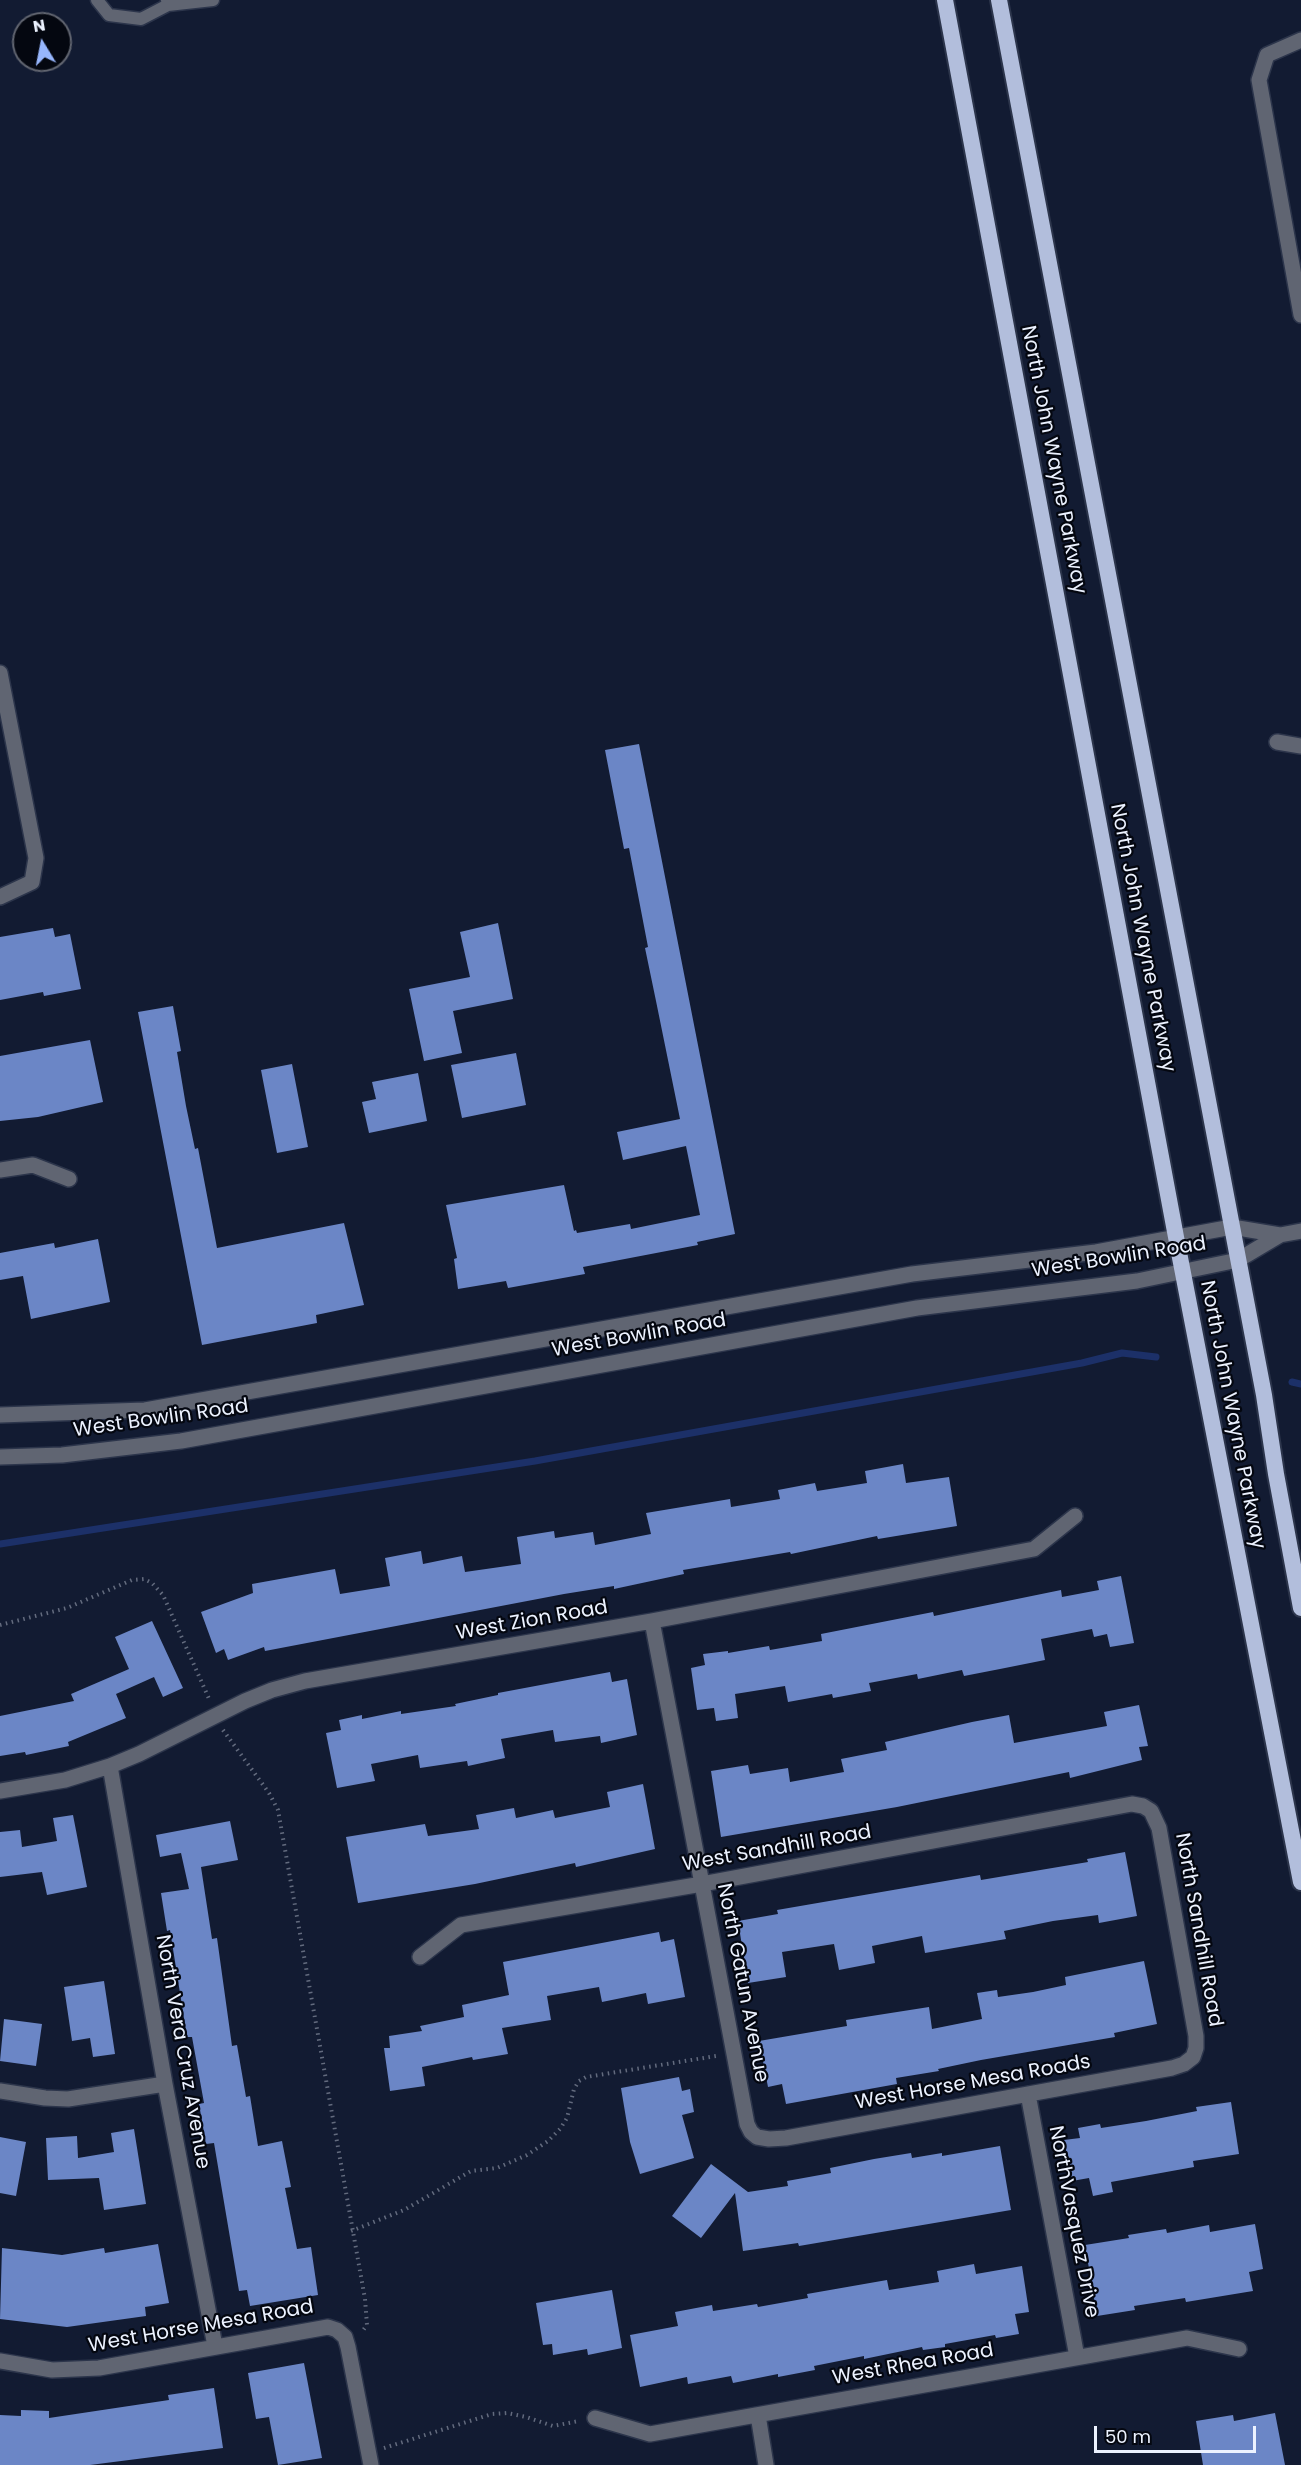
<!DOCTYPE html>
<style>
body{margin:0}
#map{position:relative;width:1301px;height:2465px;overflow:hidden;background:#121b32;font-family:Poppins,sans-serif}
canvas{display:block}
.north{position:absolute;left:12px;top:12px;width:60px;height:60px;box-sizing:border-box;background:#040710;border:2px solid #616570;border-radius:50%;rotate:350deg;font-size:16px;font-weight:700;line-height:24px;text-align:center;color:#ecf2ff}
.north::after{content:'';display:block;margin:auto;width:21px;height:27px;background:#97b6fd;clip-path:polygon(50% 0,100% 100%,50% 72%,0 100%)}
.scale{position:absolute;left:1094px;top:2426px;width:162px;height:27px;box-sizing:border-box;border:3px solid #ecf2ff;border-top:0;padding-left:8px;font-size:18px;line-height:21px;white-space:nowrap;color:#ecf2ff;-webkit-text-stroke:4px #040710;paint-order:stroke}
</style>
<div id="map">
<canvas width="1301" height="2465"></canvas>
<div class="north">N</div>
<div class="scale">50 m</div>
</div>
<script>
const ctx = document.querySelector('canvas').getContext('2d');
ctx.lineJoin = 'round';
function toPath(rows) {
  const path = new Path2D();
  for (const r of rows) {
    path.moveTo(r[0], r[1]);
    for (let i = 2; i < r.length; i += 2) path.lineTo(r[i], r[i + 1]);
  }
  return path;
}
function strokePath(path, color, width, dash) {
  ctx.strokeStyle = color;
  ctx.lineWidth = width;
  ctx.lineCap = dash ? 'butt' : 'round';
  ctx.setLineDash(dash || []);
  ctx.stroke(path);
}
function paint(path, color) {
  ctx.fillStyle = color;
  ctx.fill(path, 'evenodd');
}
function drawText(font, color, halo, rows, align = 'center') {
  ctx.font = font + ' Poppins,sans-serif';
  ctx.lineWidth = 4.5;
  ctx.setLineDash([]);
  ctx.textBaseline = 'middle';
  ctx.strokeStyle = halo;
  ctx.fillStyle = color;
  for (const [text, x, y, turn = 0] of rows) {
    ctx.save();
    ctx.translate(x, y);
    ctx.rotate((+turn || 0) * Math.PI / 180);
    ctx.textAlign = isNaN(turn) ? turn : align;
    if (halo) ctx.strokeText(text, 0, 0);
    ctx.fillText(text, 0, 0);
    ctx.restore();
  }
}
strokePath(toPath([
 [1292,1382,1301,1384],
 [0,1544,535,1461,1082,1363,1122,1353,1156,1357]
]), '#1c3068', 7);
paint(toPath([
 [639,744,735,1234,697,1242,698,1245,583,1267,585,1274,508,1288,506,1281,458,1289,454,1259,457,1258,446,1205,564,1185,574,1231,576,1230,577,1233,630,1224,631,1229,700,1215,686,1146,623,1160,617,1132,680,1119,656,1001,645,948,648,947,629,848,624,849,605,750],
 [498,923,513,999,453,1011,462,1053,424,1061,409,989,470,977,460,932],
 [53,928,55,937,70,934,81,989,44,996,43,992,0,1000,0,937],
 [173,1006,181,1051,177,1052,186,1106,195,1149,198,1148,217,1248,344,1223,364,1305,316,1315,317,1323,202,1345,138,1012],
 [90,1040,103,1102,38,1117,0,1121,0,1056],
 [516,1053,526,1105,462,1118,451,1065],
 [292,1064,308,1147,277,1153,261,1070],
 [418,1073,427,1121,369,1133,362,1102,376,1099,372,1082],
 [98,1239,110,1302,31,1319,23,1276,0,1280,0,1253,54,1243,55,1248],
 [903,1464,906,1483,949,1477,957,1526,878,1539,877,1536,791,1554,790,1552,683,1570,684,1574,614,1589,614,1586,564,1594,265,1651,264,1647,228,1660,224,1649,216,1653,201,1612,253,1593,252,1584,335,1569,340,1594,390,1586,385,1558,421,1551,423,1564,462,1556,465,1572,521,1564,517,1537,554,1531,555,1538,593,1532,595,1545,651,1534,646,1513,730,1499,731,1507,780,1499,778,1490,815,1483,817,1491,867,1483,865,1471],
 [1121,1576,1134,1643,1110,1647,1107,1634,1094,1637,1092,1629,1041,1639,1045,1660,1000,1669,964,1676,962,1670,918,1679,917,1674,869,1683,871,1691,833,1698,832,1694,788,1702,785,1686,735,1694,738,1718,716,1721,714,1708,697,1710,691,1668,705,1665,703,1654,728,1651,728,1653,769,1646,770,1650,822,1641,821,1634,933,1612,934,1616,1061,1590,1062,1597,1099,1590,1097,1581],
 [152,1621,183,1688,163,1697,154,1677,116,1694,126,1718,68,1742,69,1746,26,1755,25,1752,0,1756,0,1716,74,1701,71,1694,129,1669,115,1637],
 [610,1672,612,1682,627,1679,637,1735,601,1743,600,1736,555,1742,553,1730,501,1739,505,1758,468,1766,467,1761,420,1768,418,1755,371,1764,375,1781,337,1788,326,1733,341,1730,339,1720,362,1715,362,1719,401,1711,401,1714,456,1706,455,1704,498,1695,498,1693],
 [1139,1705,1148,1746,1139,1747,1142,1760,1070,1778,1069,1772,897,1807,721,1837,711,1771,748,1765,750,1774,788,1768,790,1782,844,1772,841,1759,887,1750,885,1742,972,1722,1009,1715,1014,1743,1107,1726,1104,1712],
 [643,1784,655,1849,576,1867,575,1863,475,1884,358,1903,346,1837,425,1824,428,1836,479,1829,476,1815,514,1808,516,1818,553,1810,555,1818,610,1807,607,1792],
 [73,1815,87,1887,47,1895,42,1872,0,1877,0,1832,20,1830,22,1847,57,1841,53,1818],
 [230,1821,238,1860,201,1867,212,1939,217,1938,232,2046,237,2045,246,2097,250,2096,258,2146,282,2141,291,2187,285,2188,297,2249,311,2247,318,2295,250,2306,247,2290,239,2291,214,2143,206,2144,199,2104,204,2103,192,2037,187,2037,170,1930,167,1931,161,1893,189,1889,181,1853,160,1857,156,1835],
 [1125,1852,1137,1916,1099,1923,1098,1915,1053,1921,1004,1931,1006,1939,925,1953,922,1936,872,1946,875,1963,839,1970,834,1944,782,1952,786,1977,748,1983,738,1921,778,1914,777,1910,980,1875,981,1880,1088,1862,1087,1859],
 [659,1932,661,1942,674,1939,685,1997,648,2004,646,1993,602,2002,599,1987,547,1996,551,2020,502,2028,508,2054,473,2060,472,2057,422,2067,425,2086,390,2091,384,2048,390,2048,389,2036,422,2031,420,2026,464,2017,462,2005,509,1995,503,1962],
 [1144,1961,1157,2024,1114,2033,1115,2037,981,2060,938,2069,939,2071,896,2078,897,2084,786,2104,782,2084,768,2087,759,2041,847,2026,846,2020,929,2007,932,2029,982,2019,977,1993,997,1990,998,1997,1033,1992,1066,1985,1065,1977],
 [104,1981,115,2054,93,2057,90,2038,72,2041,64,1987],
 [4,2019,42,2024,36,2066,0,2061],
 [679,2077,682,2091,690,2089,694,2112,682,2115,694,2158,640,2174,630,2142,621,2088],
 [1231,2102,1239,2154,1193,2161,1194,2167,1111,2182,1113,2192,1093,2196,1089,2178,1072,2181,1064,2140,1080,2138,1078,2128,1100,2124,1101,2128,1146,2121,1197,2111,1196,2107],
 [134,2129,146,2204,104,2210,99,2178,48,2180,46,2138,77,2136,78,2158,114,2152,111,2133],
 [0,2137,26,2142,16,2196,0,2193],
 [1000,2146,1011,2210,799,2246,798,2243,743,2251,735,2193,701,2238,672,2216,711,2164,748,2192,788,2186,787,2181,831,2173,830,2168,874,2159,911,2153,912,2158,942,2153,942,2156],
 [1255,2224,1263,2269,1249,2272,1253,2291,1186,2302,1185,2298,1134,2306,1135,2310,1097,2316,1085,2245,1129,2238,1128,2235,1166,2229,1167,2233,1209,2225,1210,2232],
 [158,2244,169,2303,145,2307,146,2316,67,2327,0,2319,2,2248,62,2255,104,2248,105,2253],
 [974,2264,976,2274,1022,2266,1029,2312,1015,2314,1019,2334,996,2338,995,2335,945,2344,945,2347,923,2350,922,2347,864,2359,864,2356,814,2366,815,2370,778,2377,778,2374,733,2383,731,2376,688,2384,687,2377,640,2387,630,2335,678,2326,675,2312,712,2305,713,2311,757,2304,758,2307,808,2298,807,2294,887,2280,889,2290,939,2282,937,2271],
 [612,2290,622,2348,588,2355,587,2349,553,2355,552,2344,543,2345,536,2303],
 [304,2363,322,2458,278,2465,269,2417,256,2419,248,2373],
 [214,2388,223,2448,90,2465,0,2465,0,2415,21,2416,21,2410,49,2411,49,2418,169,2400,168,2395],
 [1275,2413,1285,2465,1203,2465,1196,2421,1233,2415,1234,2421]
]), '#6b86c6');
const service = toPath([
 [97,0,109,15,141,19,168,5,167,0],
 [168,5,213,0]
]);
const minor = toPath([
 [1301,40,1267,55,1259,80,1301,315],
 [0,673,36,858,32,882,0,897],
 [1277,742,1301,746],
 [0,1170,33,1165,69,1179],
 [110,1766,165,2084,215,2346],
 [0,1791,65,1780,110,1766,139,1754,245,1701,272,1690,305,1681,652,1621,1034,1549,1075,1516],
 [420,1957,461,1925,702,1884,1132,1804,1143,1806,1151,1811,1159,1828,1196,2036,1196,2048,1193,2057,1184,2064,1172,2068,786,2138,769,2139,757,2137,751,2132,747,2124,734,2054,702,1884,652,1621],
 [0,2091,45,2098,68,2099,165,2084],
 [1028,2094,1077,2357],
 [0,2361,52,2370,99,2368,328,2327,337,2330,345,2337,348,2347,371,2465],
 [758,2415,766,2465],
 [595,2418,650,2434,1187,2338,1239,2349]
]);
const tertiary = toPath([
 [0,1415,145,1410,912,1274,1096,1252,1232,1227,1280,1235,1301,1231],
 [0,1457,62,1455,181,1441,917,1308,1137,1281,1238,1260,1280,1235]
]);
const trunk = toPath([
 [945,0,1176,1237,1301,1882],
 [999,0,1264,1395,1276,1474,1301,1608]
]);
strokePath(service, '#2c354b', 15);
strokePath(minor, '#2c354b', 18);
strokePath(tertiary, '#2c354b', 18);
strokePath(trunk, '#2c354b', 20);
strokePath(toPath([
 [0,1625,67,1608,132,1580,144,1579,152,1583,163,1595,210,1701],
 [223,1730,269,1793,278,1810,365,2299,367,2325,361,2333],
 [351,2231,404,2210,471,2171,497,2168,527,2155,548,2141,560,2129,567,2118,574,2089,579,2081,586,2077,716,2056],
 [384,2448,492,2414,507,2413,526,2417,553,2426,579,2421]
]), '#636b7e', 4, [1.5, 4.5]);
strokePath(service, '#606572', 12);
strokePath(minor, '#606572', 15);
strokePath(tertiary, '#606572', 15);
strokePath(trunk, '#b2bedc', 16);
drawText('20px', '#ecf2ff', '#040710', [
 ["North John Wayne Parkway",1053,460,79],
 ["North John Wayne Parkway",1142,938,79],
 ["West Bowlin Road",1119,1258,-9],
 ["West Bowlin Road",639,1336,-10],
 ["North John Wayne Parkway",1232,1415,79],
 ["West Bowlin Road",161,1419,-8],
 ["West Zion Road",532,1621,-10],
 ["West Sandhill Road",777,1849,-10],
 ["North Sandhill Road",1198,1930,80],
 ["North Gatun Avenue",742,1983,79],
 ["North Vera Cruz Avenue",182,2052,80],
 ["West Horse Mesa Roads",973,2083,-10],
 ["NorthVasquez Drive",1073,2222,79],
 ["West Horse Mesa Road",201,2327,-10],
 ["West Rhea Road",913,2365,-10]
]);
</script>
